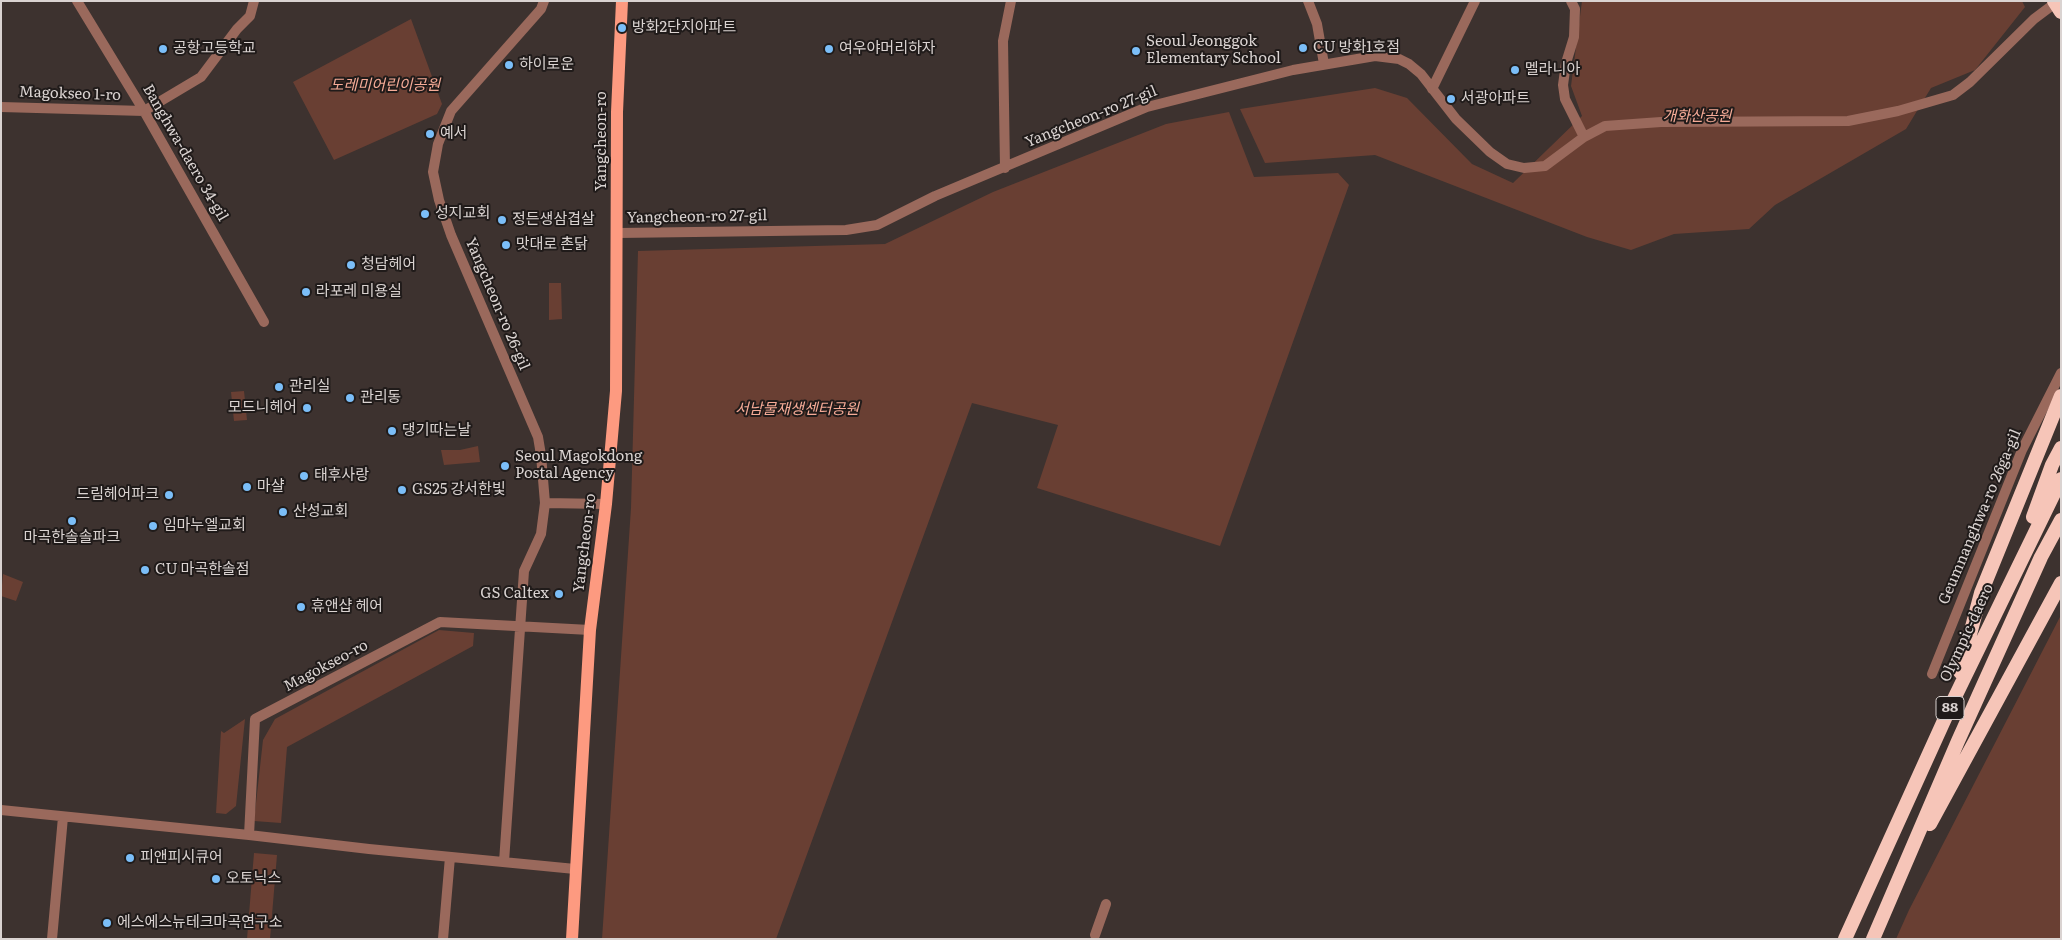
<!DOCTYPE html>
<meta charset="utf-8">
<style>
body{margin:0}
#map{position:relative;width:2062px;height:940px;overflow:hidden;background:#3d322f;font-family:Literata,serif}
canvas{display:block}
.frame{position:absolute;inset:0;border:2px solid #dad3d1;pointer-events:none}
</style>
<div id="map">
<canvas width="2062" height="940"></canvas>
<div class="frame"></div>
</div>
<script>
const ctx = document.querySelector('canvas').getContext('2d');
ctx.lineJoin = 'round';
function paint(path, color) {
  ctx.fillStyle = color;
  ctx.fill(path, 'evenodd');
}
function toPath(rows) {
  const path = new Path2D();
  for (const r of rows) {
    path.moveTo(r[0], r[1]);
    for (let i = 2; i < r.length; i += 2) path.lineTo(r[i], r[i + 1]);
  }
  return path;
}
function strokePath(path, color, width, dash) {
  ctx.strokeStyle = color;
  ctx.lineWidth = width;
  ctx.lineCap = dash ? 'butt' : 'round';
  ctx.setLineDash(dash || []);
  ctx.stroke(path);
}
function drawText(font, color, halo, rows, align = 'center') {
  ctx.font = font + ' Literata,"Noto Sans KR",serif';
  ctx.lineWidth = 4;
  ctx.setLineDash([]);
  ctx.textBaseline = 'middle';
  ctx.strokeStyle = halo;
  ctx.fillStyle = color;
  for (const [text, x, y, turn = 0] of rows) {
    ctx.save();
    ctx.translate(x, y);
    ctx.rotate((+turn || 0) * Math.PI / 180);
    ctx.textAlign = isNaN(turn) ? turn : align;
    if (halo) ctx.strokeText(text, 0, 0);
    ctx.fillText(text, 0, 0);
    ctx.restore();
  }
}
paint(toPath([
 [1582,1,2022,1,2025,7,1975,70,1931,88,1906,129,1775,205,1749,229,1674,234,1631,250,1587,237,1375,155,1265,163,1240,109,1375,88,1407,98,1472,164,1513,183,1582,116,1571,86],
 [411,19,442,104,437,114,334,160,293,82],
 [1229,112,1254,177,1338,173,1349,185,1220,546,1037,488,1058,425,972,403,776,939,602,939,631,508,638,251,885,244,993,192,1166,124],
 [549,283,561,283,562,319,549,320],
 [244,391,247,420,234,421,231,392],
 [478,446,480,462,444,465,441,450,460,450],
 [3,574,23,582,16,601,1,596],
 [2061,615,2061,939,1896,939,1909,910],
 [439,630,474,633,473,646,287,747,281,823,254,821,263,740,275,719],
 [245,719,236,806,226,814,216,813,221,731,224,733],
 [254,853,277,855,270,939,247,939]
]), '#693f33');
strokePath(toPath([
 [77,1,144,111,264,322],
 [1308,1,1317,24,1324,64],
 [1571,1,1575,9,1574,37,1566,63,1563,85,1565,99,1584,137],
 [1432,89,1475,1],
 [1,107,144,111,201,77,237,29,250,16,254,1],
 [1005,168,1003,41,1011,1],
 [618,233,846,230,877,225,935,196,1147,107,1293,70,1375,56,1399,59,1409,64,1421,74,1456,119,1490,152,1507,164,1524,168,1545,166,1584,137,1605,126,1661,122,1848,121,1898,111,1953,95,1970,82,2034,19,2058,1],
 [545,503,606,504],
 [1932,674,2022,450,2061,373],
 [1,810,249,835,369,849,575,869],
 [249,835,255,719,440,622,590,630],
 [504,862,524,571,541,534,545,503,541,455,538,437,451,235,439,200,433,172,438,144,451,111,541,9,544,1],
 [1095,935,1106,904],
 [52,939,63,817],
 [443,939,450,857]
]), '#9a695c', 10);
strokePath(toPath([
 [572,939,590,630,606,504,616,391,617,112,622,1]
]), '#fd9a80', 12);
strokePath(toPath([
 [2054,1,2061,12],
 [2033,517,2052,465,2061,448],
 [1960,672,1981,593,2061,396],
 [1930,824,2061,583],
 [1845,939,1952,703,2061,479],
 [1873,939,1958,741,2041,557,2061,520]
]), '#f6c5b8', 14);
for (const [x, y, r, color] of [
 [622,28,5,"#7bbef8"],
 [1303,48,5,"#7bbef8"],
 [163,49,5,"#7bbef8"],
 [829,49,5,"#7bbef8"],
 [1136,51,5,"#7bbef8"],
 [509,65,5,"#7bbef8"],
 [1515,70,5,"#7bbef8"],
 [1451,99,5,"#7bbef8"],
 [430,134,5,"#7bbef8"],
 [425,214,5,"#7bbef8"],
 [502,220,5,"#7bbef8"],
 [506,245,5,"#7bbef8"],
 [351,265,5,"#7bbef8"],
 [306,292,5,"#7bbef8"],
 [279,387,5,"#7bbef8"],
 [350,398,5,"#7bbef8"],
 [307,408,5,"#7bbef8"],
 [392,431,5,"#7bbef8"],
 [505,466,5,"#7bbef8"],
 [304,476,5,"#7bbef8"],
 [247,487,5,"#7bbef8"],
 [402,490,5,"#7bbef8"],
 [169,495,5,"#7bbef8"],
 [283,512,5,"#7bbef8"],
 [72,521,5,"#7bbef8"],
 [153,526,5,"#7bbef8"],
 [145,570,5,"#7bbef8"],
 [559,594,5,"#7bbef8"],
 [301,607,5,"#7bbef8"],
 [130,858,5,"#7bbef8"],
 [216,879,5,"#7bbef8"],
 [107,923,5,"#7bbef8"]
]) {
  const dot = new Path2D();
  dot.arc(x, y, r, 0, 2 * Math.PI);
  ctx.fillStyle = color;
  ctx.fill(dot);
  strokePath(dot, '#201b1a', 2);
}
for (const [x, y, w] of [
 [1950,708,28]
]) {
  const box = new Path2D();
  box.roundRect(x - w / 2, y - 11.5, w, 23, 4);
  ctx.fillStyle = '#201b1a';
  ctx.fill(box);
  strokePath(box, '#dad3d1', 1);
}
drawText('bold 14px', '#dad3d1', null, [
 ["88",1950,708]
]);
drawText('15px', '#dad3d1', '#201b1a', [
 ["방화2단지아파트",632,28],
 ["Seoul Jeonggok",1146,42],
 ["Elementary School",1146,59],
 ["CU 방화1호점",1313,48],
 ["공항고등학교",173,49],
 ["여우야머리하자",839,49],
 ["하이로운",519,65],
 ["멜라니아",1525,70],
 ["서광아파트",1461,99],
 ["예서",440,134],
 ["성지교회",435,214],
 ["정든생삼겹살",512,220],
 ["맛대로 촌닭",516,245],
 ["청담헤어",361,265],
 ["라포레 미용실",316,292],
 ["관리실",289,387],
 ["관리동",360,398],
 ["모드니헤어",297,408,"right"],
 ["댕기따는날",402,431],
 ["Seoul Magokdong",515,457],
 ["Postal Agency",515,474],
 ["태후사랑",314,476],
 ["마샬",257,487],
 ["GS25 강서한빛",412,490],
 ["드림헤어파크",159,495,"right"],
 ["산성교회",293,512],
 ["임마누엘교회",163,526],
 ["마곡한솔솔파크",72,538,"center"],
 ["CU 마곡한솔점",155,570],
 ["GS Caltex",549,594,"right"],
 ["휴앤샵 헤어",311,607],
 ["피앤피시큐어",140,858],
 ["오토닉스",226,879],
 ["에스에스뉴테크마곡연구소",117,923]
], 'left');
drawText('italic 15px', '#f6ab97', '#201b1a', [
 ["도레미어린이공원",385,86],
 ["개화산공원",1697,117],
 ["서남물재생센터공원",797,410]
]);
drawText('15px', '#dad3d1', '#201b1a', [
 ["Magokseo 1-ro",70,94,2],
 ["Yangcheon-ro 27-gil",1091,117,-22],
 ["Yangcheon-ro",602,141,-90],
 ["Banghwa-daero 34-gil",185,153,60],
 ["Yangcheon-ro 27-gil",697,217,-1],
 ["Yangcheon-ro 26-gil",497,304,67],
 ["Geumnanghwa-ro 26ga-gil",1980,517,-67],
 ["Yangcheon-ro",585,543,-83],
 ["Olympic-daero",1967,633,-65],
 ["Magokseo-ro",326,666,-28]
]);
</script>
